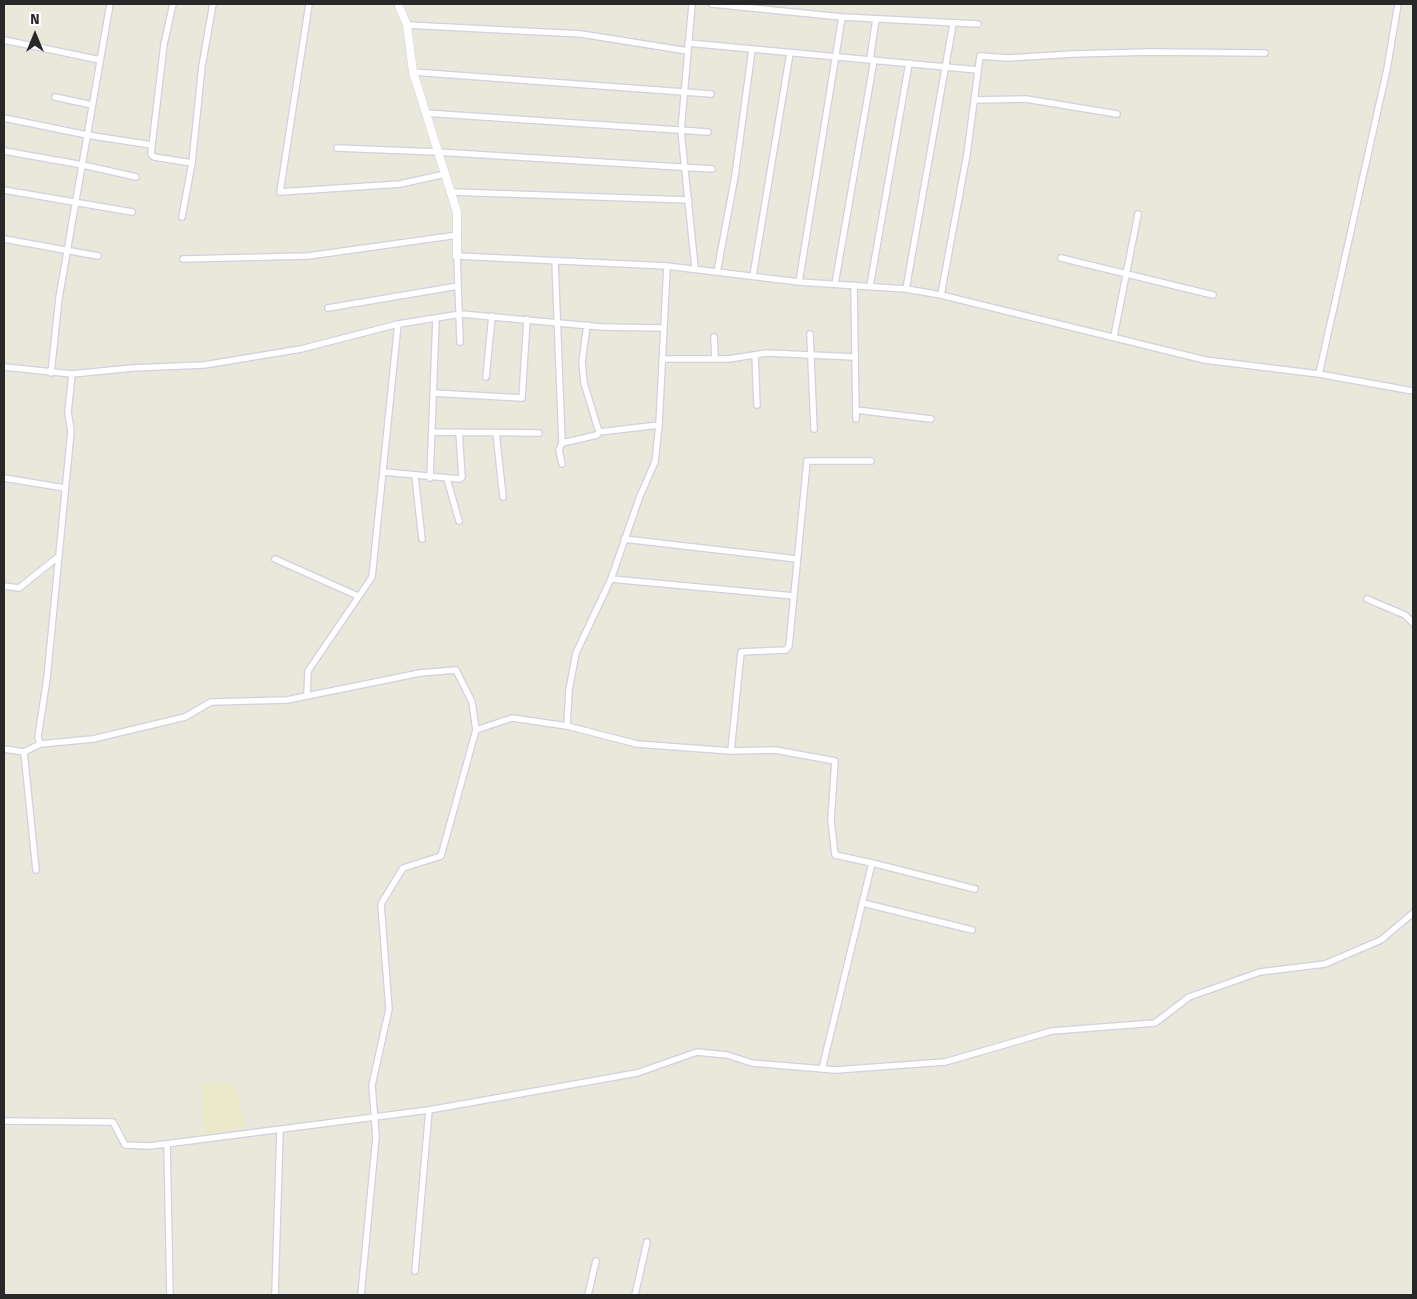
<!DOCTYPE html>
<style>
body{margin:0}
#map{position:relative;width:1417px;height:1299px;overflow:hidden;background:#e9e8da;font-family:"Fira Sans",sans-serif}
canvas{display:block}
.frame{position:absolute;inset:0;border:5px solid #282828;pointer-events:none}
.north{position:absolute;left:10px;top:10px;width:50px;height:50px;-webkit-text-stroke:4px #fff;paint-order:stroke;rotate:0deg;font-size:14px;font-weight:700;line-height:20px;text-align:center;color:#282828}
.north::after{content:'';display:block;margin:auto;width:18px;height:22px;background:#282828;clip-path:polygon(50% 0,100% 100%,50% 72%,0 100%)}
</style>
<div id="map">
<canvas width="1417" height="1299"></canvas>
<div class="frame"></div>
<div class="north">N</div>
</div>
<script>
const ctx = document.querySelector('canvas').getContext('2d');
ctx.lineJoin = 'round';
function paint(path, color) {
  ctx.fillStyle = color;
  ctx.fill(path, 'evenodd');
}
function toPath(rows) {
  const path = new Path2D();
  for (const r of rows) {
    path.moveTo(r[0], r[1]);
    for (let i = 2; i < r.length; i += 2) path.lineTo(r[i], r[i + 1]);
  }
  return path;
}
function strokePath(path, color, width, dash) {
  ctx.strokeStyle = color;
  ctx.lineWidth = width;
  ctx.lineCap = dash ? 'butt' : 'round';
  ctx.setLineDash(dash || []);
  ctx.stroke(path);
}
paint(toPath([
 [202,1084,236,1084,245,1128,203,1134]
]), '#eaeaca');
const street = toPath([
 [173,4,164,44,151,154,154,157,192,163],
 [309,4,280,192,400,184,445,174],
 [692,4,681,131,695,268],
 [712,4,842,17,978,24],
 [407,25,581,34,688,51],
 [4,40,100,60],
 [688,43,978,70],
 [870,59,876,19],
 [413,72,711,94],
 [55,97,92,105],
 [975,100,1026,99,1117,114],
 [425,113,708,132],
 [4,118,87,135,151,145],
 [337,148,437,152,712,169],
 [4,151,83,165,136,177],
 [4,190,132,212],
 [451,192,689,200],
 [182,217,192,163,202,66,213,4],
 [4,239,98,256],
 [1061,258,1213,295],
 [183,259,308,256,458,235],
 [555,261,562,443],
 [717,272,735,176,752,50],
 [753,276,790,53],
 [799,282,842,17],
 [835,284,874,60],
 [854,285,856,419],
 [870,286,909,63],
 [906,289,953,24],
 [941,295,967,154,980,56,1008,58,1073,54,1149,52,1265,53],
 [328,308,458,286],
 [587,325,582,362,584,383,599,432],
 [810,334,814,429],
 [1114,336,1138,214],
 [714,337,715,358],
 [460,342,457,256,667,266,799,282,906,289,941,295,1205,360,1319,374,1413,391],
 [755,355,757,405],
 [662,359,728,359,767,353,855,357],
 [4,367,72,374,132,368,204,365,301,349,398,324,461,314,602,327,662,328],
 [51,373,59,298,110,4],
 [1319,374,1387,69,1398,4],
 [486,377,492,316],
 [433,393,522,398,527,319],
 [856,410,931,419],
 [432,432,539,433],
 [496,433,503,497],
 [562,464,559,450,562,443,597,435,599,432,659,425],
 [384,472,460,479,462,477,459,432],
 [415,476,422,539],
 [4,478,65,488],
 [430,478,436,319],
 [447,479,459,521],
 [624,539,797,559],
 [275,559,358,596],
 [611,579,794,596],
 [4,586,19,588,59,556],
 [1367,599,1405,615,1413,623],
 [307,696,308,671,372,577,398,324],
 [567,726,569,690,576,653,611,579,640,496,655,462,659,425,667,266],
 [476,730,512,718,567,726,637,744,731,751,775,750,835,761,831,820,835,855,872,863,822,1069],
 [40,744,38,737,47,678,71,431,68,412,72,374],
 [4,749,24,752,40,744,93,739,185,717,211,702,287,700,420,673,456,670,472,702,476,730,441,856,403,868,381,904,389,1009,372,1085,376,1137,361,1295],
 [731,751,741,652,786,650,789,646,807,461,871,461],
 [24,752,36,870],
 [872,863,975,889],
 [863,903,972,930],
 [4,1121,113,1122,125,1145,150,1146,429,1110,637,1073,697,1052,727,1055,752,1063,835,1070,945,1062,1052,1031,1155,1023,1189,997,1260,972,1325,964,1381,940,1413,913],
 [167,1144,170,1295],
 [415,1271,429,1110],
 [275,1295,280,1130],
 [588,1295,596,1261],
 [635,1295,647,1242]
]);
const secondary = toPath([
 [398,4,407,25,413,72,457,212,457,256]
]);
strokePath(street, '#d2cfe0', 8);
strokePath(secondary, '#d2cfe0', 9);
strokePath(street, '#fff', 5.5);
strokePath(secondary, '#fff', 8);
</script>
